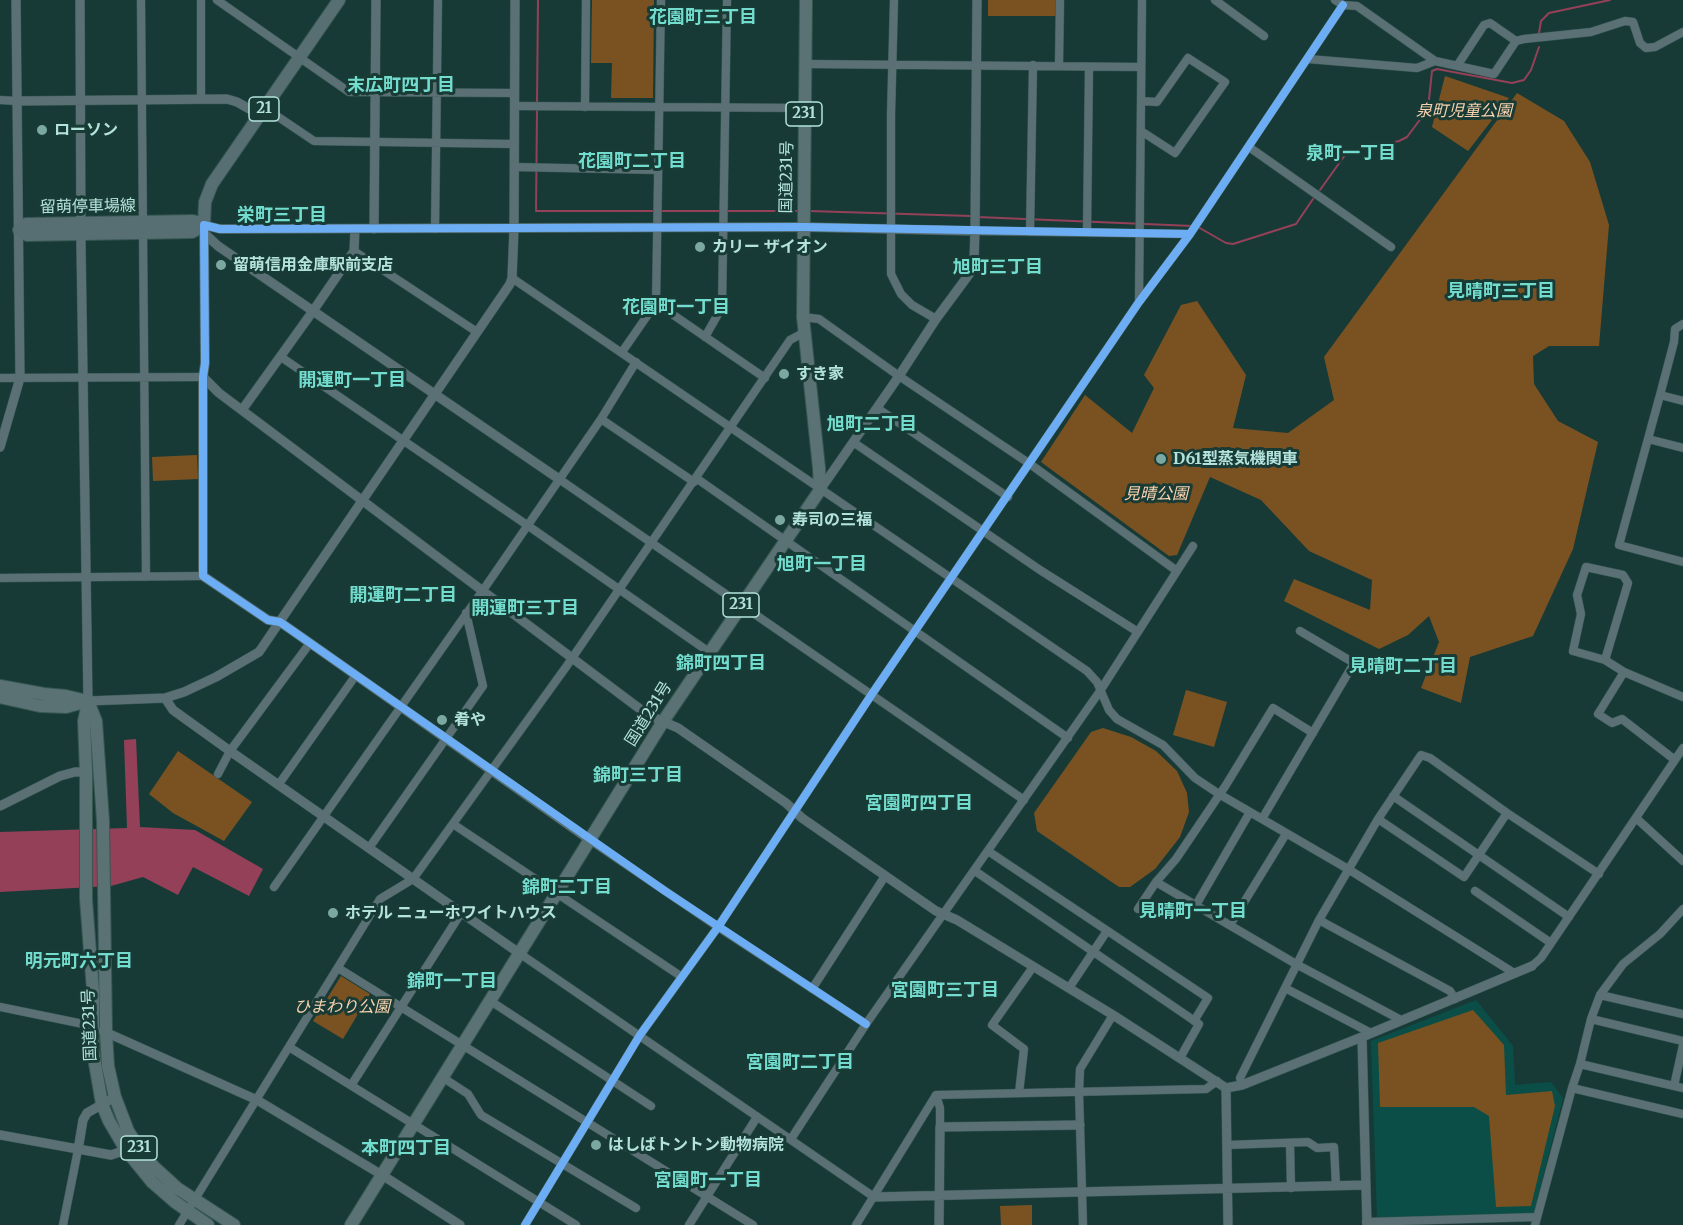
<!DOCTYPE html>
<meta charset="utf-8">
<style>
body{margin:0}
canvas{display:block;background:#173a36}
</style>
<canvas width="1683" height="1225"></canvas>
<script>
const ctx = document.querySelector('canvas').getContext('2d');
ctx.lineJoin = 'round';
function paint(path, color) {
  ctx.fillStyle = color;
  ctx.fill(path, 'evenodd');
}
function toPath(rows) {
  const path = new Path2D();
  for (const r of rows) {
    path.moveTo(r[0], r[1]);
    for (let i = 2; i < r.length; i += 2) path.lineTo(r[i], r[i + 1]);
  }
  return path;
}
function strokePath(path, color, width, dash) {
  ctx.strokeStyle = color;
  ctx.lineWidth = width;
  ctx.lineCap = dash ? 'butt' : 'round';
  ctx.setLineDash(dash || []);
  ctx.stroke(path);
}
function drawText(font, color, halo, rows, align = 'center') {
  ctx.font = font + ' Merriweather,"Noto Sans JP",serif';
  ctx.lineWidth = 6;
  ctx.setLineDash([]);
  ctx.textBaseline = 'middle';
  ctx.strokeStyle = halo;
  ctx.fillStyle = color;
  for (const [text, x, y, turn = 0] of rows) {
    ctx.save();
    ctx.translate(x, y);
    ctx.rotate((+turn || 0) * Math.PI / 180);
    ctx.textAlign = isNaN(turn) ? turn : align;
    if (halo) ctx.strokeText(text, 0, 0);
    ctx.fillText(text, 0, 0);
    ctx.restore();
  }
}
paint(toPath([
 [1476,1000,1513,1046,1515,1085,1551,1082,1563,1098,1534,1213,1377,1218,1371,1041]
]), '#0a4e47');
paint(toPath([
 [592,0,654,0,653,98,611,98,612,63,591,63],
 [988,0,1056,0,1056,16,988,16],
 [1445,76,1509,98,1468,151,1432,127],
 [1517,93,1564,121,1590,162,1609,225,1599,346,1549,346,1533,356,1534,384,1558,421,1598,442,1573,549,1533,636,1470,657,1461,703,1421,688,1439,642,1429,616,1408,635,1379,649,1284,601,1294,579,1370,610,1372,580,1309,551,1261,500,1210,477,1177,555,1169,556,1041,462,1085,395,1132,433,1154,388,1144,375,1181,305,1197,301,1246,375,1233,428,1288,433,1334,400,1324,357],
 [197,455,198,479,153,481,152,457],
 [1186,690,1227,702,1214,747,1173,735],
 [1103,728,1131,737,1156,751,1177,771,1187,793,1189,812,1180,837,1155,869,1130,887,1119,887,1037,831,1034,813,1091,732],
 [178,751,252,802,224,841,173,813,149,794],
 [341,976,370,994,343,1039,313,1021],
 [1473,1010,1504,1045,1506,1095,1552,1091,1555,1106,1531,1206,1496,1207,1489,1116,1474,1107,1380,1107,1378,1043],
 [1032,1205,1032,1225,1001,1225,1000,1206]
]), '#7a5221');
paint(toPath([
 [136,739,140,827,195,830,263,869,249,896,193,867,178,895,143,877,111,886,0,892,0,832,127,828,124,740]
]), '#944059');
strokePath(toPath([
 [1539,33,1541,21,1549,13,1610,0],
 [537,104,538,0],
 [537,110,536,211,800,211],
 [1367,149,1399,141,1407,137,1428,109,1432,71,1437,69,1512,83,1524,80,1531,70,1539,47],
 [1320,190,1345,155],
 [809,211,971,216],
 [977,217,1193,226],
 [1198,227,1226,243,1233,244,1296,224,1313,199]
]), '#944059', 2);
const minor = toPath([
 [141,0,146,577],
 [217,0,349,92,514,93],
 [894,0,891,115,891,274,901,294,912,305,936,319],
 [1215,0,1264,36],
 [1335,0,1343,5,1357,6,1435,61],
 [1308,59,1417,68,1435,61,1494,74,1516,41,1524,39,1591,32,1625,21,1633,22,1640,43,1646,48,1655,47,1683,32],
 [805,64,1141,67],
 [1059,65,1060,0],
 [1457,66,1484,25,1490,23,1516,41],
 [201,99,201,0],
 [0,100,17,101],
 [1141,101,1157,102,1188,58,1225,82,1175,153,1141,131],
 [515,106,805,108],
 [585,107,586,0],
 [265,108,314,141,514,144],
 [1249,147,1391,247],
 [514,167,658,170],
 [435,229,438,0],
 [975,231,1190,234],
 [1030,232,1033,65],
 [1087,232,1089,67],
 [354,251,477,332],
 [512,278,1087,671,1097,682,1109,710,1117,719,1163,745,1195,778,1219,794,1348,869,1514,973],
 [1139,300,1142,0],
 [656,303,765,378],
 [803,317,819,319,899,376,1030,464,1177,571],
 [1683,324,1675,329,1674,342,1660,395,1619,545,1683,562],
 [705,337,722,307,727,0],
 [622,352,656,303,661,0],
 [281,357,527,525,709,652],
 [0,378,203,377],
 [1660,395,1683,401],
 [877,408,1008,497],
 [601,419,694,482],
 [1648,439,1683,448],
 [853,442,1040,570,1138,632],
 [696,478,1068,738],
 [559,479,1024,800],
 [0,578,203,576],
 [1605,660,1628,583,1623,575,1586,567,1577,595,1581,614,1573,651,1605,660,1624,672,1683,697],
 [1624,672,1598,714,1612,723,1622,719,1675,760],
 [218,774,230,751,310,643],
 [279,784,356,675],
 [1393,796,1569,917],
 [1636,818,1683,861],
 [1262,819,1354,663,1300,631],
 [1378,819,1464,877,1507,813],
 [453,824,682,977],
 [590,840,718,927,866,1024],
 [369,848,483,686,466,613],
 [988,851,1208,998,1194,1021],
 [975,871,1199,1024,1180,1058],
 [1156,882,1296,964,1401,1020],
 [274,887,488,583,601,419,636,362],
 [1475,891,1551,943],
 [1196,905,1250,812],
 [1138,909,1156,882,1176,859,1226,785,1273,708,1313,733],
 [1319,920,1450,991,1455,999],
 [1230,925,1286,834],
 [519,953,874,1197],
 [1532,966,1541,958,1683,748],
 [338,968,753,1225],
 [1069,988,1107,931],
 [1285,988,1371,1033],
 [812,989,885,876],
 [1600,995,1683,1014],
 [489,1000,651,1106],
 [0,1007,93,1026],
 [1591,1019,1683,1041],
 [289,1047,576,1225],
 [1580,1064,1683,1088],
 [442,1077,468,1094,481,1115,636,1208],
 [352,1084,461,913],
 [1242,1085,1240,1078,1319,920,1378,819,1421,755,1430,758,1507,813,1599,874],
 [1674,1086,1683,1045],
 [1572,1088,1683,1114],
 [1019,1093,1024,1049,992,1025,1033,967],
 [936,1095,940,1108,940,1127],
 [791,1139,866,1024,1100,691,1193,546],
 [1290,1143,1291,1188],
 [1227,1145,1308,1142,1317,1148,1334,1147,1336,1186],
 [1366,1222,1537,1217],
 [63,1225,78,1150],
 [179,1225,380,899,413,879,566,667,790,340,805,332],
 [525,1225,640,1035,718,927,872,694,1139,302,1190,234,1343,5],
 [689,1225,757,1117],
 [856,1225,936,1095,1206,1089,1217,1081],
 [1083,1225,1079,1092,1080,1069,1113,1015],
 [1535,1225,1572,1088,1580,1064,1591,1019,1600,995,1623,964,1660,934,1683,909]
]);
const tertiary = toPath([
 [80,0,81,246,88,701,165,698,184,692,216,677,259,652,510,284,512,278,514,229,515,0],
 [17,101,227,99,237,102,260,115],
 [374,229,376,0],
 [204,233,218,246,313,311,559,479],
 [203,377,219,393,648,715,678,728,786,803,802,818,936,911,957,920,1113,1015,1226,1088],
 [242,410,313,311,354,251,355,229],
 [0,447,20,378,16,0],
 [820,490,899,376,936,319,970,273,974,260,975,231,977,0],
 [165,698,173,710,230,751,519,953],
 [0,806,60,776,75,772,86,772],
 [590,840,310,643,280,622,268,620,203,576,203,377,205,363,204,225,220,229,803,227,975,231],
 [103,1031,257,1100,382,1175,460,1225],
 [1362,1037,1367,1225],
 [1226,1088,1242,1085,1362,1037,1532,966],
 [1226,1088,1228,1225],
 [0,1135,111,1155,126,1150],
 [78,1150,83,1120,87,1113,115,1097],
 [874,1197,1366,1185],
 [939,1225,940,1127,1080,1125]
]);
const primary = toPath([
 [193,221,204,225,192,232,27,235,19,230,26,224,193,221],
 [204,225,205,202,212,184,339,0]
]);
const trunk = toPath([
 [0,686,44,694,66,696,87,701],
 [0,697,40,706,66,707,88,701],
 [88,701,96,721,103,821,106,1032,108,1066,115,1097,128,1131,139,1148,154,1167,177,1188,234,1225],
 [88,703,84,721,86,772,86,899,93,991,93,1052,102,1104,109,1121,126,1150,152,1182,175,1202,208,1225],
 [351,1225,664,720,820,490,819,468,803,317,806,0]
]);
strokePath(minor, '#365651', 9);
strokePath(tertiary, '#365651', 10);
strokePath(primary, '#365651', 14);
strokePath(trunk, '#365651', 14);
strokePath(minor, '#5a7075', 8);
strokePath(tertiary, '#5a7075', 9);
strokePath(primary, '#576f72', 12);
strokePath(trunk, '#5a7274', 12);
strokePath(toPath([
 [866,1024,665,891,310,643,280,622,268,620,203,576,203,377,205,363,204,225,220,229,803,227,1190,234],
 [525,1225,640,1035,718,927,872,694,1139,302,1190,234,1343,5]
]), '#6dadf4', 8);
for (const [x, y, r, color] of [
 [42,130,6,"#7ca8a2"],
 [700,247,6,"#7ca8a2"],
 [221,265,6,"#7ca8a2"],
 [784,374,6,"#7ca8a2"],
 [1161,459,6,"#7ca8a2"],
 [780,520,6,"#7ca8a2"],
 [442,720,6,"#7ca8a2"],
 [333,913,6,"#7ca8a2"],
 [596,1145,6,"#7ca8a2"]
]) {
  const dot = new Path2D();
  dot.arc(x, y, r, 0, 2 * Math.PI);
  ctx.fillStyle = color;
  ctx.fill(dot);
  strokePath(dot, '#193b36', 2);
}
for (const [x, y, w] of [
 [264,109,30],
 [804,114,36],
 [741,605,36],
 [139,1148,36]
]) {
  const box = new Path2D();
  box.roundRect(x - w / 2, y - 12, w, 24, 4.5);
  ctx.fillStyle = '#193b36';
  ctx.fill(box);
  strokePath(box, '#b3e3dc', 1.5);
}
drawText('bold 15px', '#b3e3dc', null, [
 ["21",264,109],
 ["231",804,114],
 ["231",741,605],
 ["231",139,1148]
]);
drawText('italic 16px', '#f9d3b0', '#193b36', [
 ["泉町児童公園",1464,111],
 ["見晴公園",1156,494],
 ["ひまわり公園",342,1007]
]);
drawText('bold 16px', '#b3e3dc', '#193b36', [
 ["ローソン",54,130],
 ["カリー ザイオン",712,247],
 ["留萌信用金庫駅前支店",233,265],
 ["すき家",796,374],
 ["D61型蒸気機関車",1173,459],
 ["寿司の三福",792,520],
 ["肴や",454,720],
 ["ホテル ニューホワイトハウス",345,913],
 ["はしばトントン動物病院",608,1145]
], 'left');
drawText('16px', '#b3e3dc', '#193b36', [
 ["国道231号",787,177,-89],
 ["留萌停車場線",88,207,-1],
 ["国道231号",649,714,-58],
 ["国道231号",90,1025,-92]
]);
drawText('bold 18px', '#72dcce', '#193b36', [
 ["花園町三丁目",703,18],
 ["末広町四丁目",401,86],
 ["泉町一丁目",1351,154],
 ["花園町二丁目",632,162],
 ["栄町三丁目",282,216],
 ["旭町三丁目",998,268],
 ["見晴町三丁目",1501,292],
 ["花園町一丁目",676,308],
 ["開運町一丁目",352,381],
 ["旭町二丁目",872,425],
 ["旭町一丁目",822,565],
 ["開運町二丁目",403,596],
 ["開運町三丁目",525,609],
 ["錦町四丁目",721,664],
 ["見晴町二丁目",1403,667],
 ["錦町三丁目",638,776],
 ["宮園町四丁目",919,804],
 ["錦町二丁目",567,888],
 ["見晴町一丁目",1193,912],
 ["明元町六丁目",79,962],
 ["錦町一丁目",452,982],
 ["宮園町三丁目",945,991],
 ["宮園町二丁目",800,1063],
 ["本町四丁目",406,1149],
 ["宮園町一丁目",708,1181]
]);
</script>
